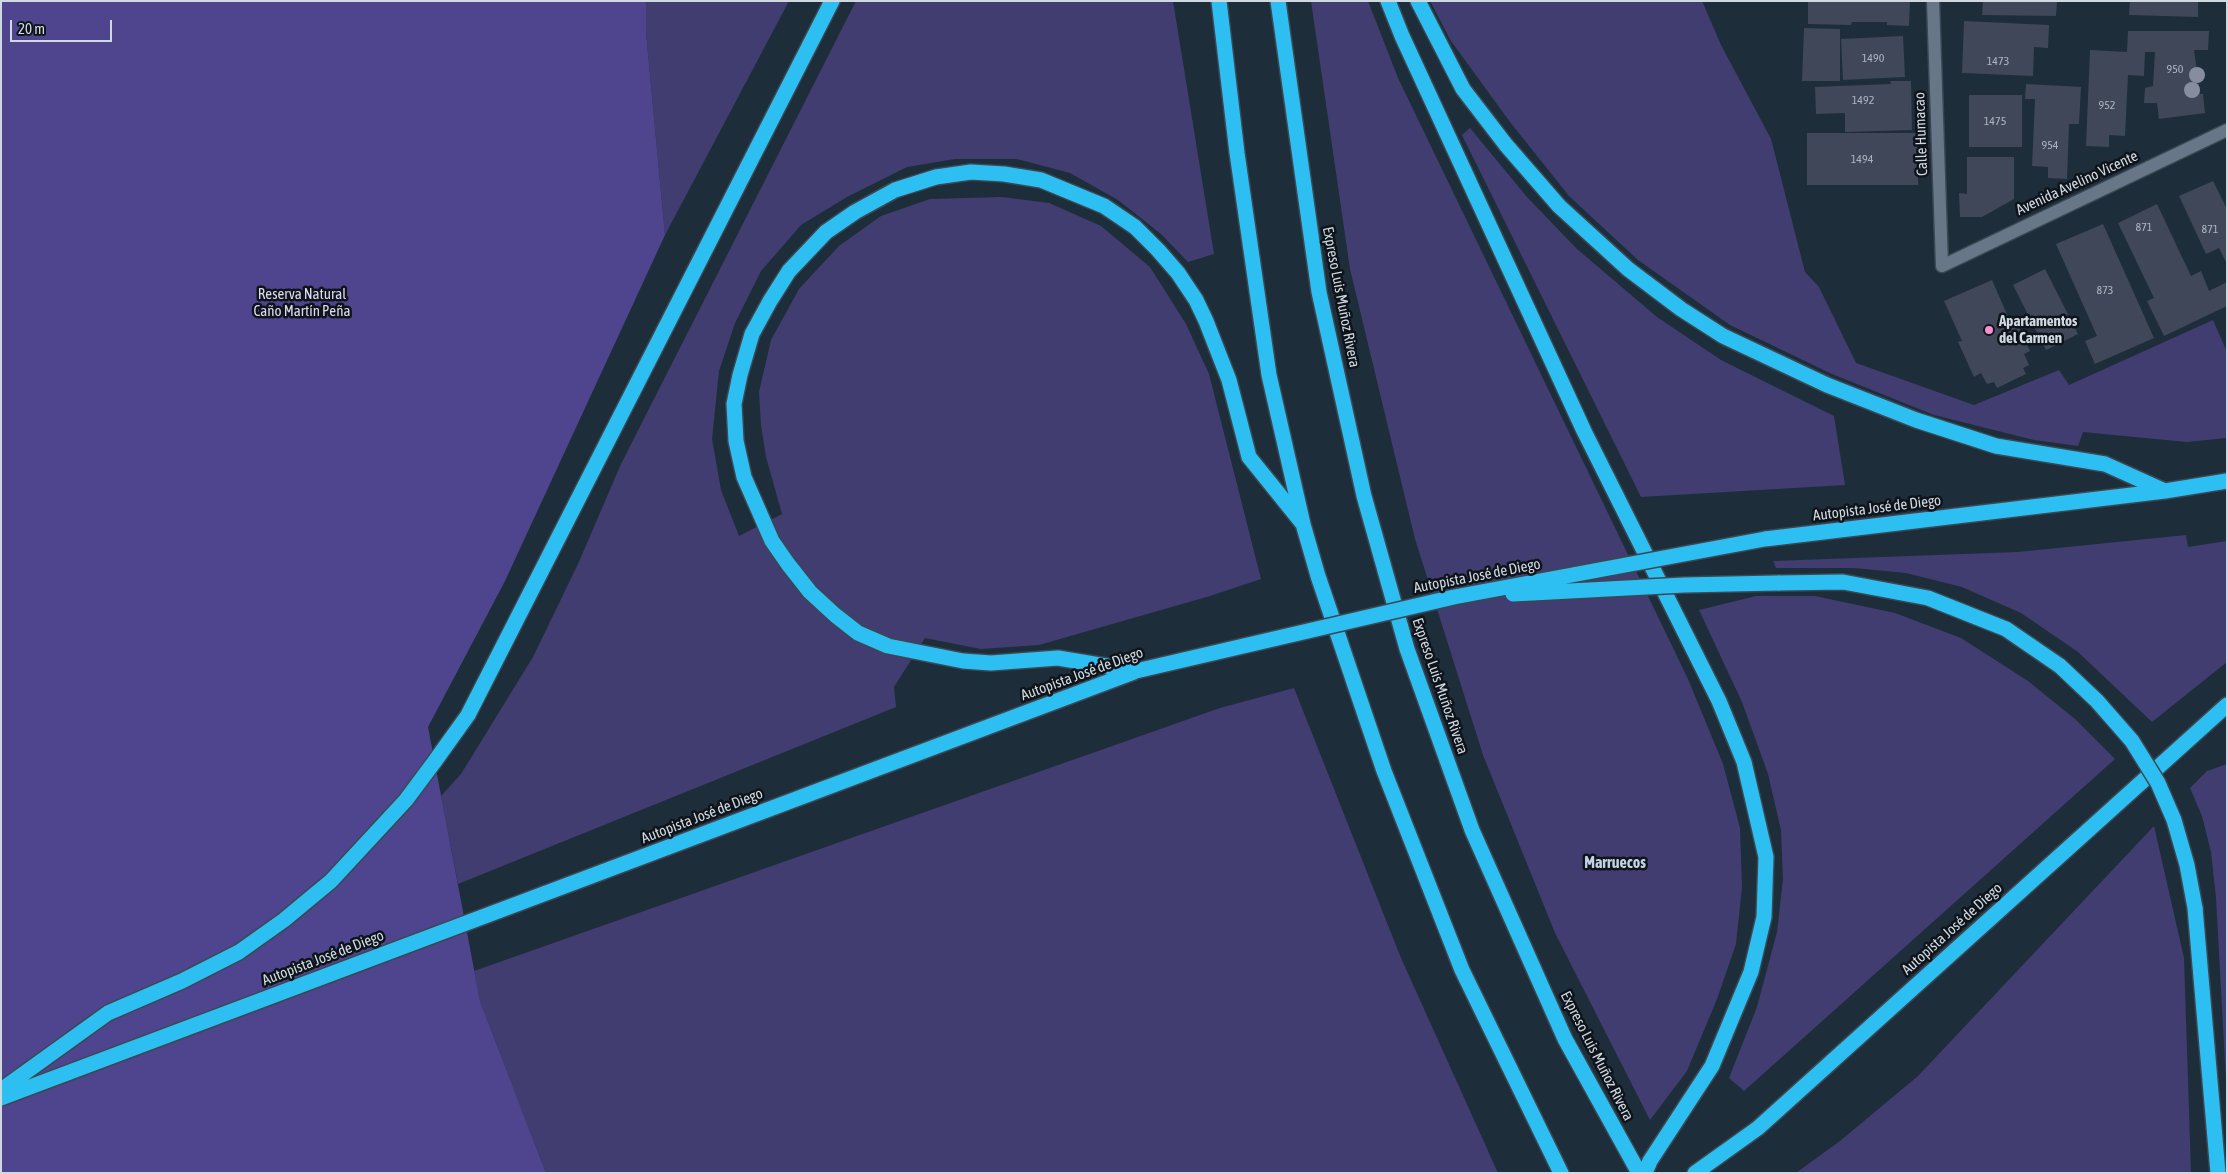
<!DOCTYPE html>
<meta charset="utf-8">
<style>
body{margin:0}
#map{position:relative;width:2228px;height:1174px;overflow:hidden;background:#1e2d3a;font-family:"Asap Condensed",sans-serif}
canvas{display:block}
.frame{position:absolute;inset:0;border:2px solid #d0d9e2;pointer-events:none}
.scale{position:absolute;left:10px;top:20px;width:102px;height:22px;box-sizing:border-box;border:2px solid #d0d9e2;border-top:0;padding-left:6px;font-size:15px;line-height:18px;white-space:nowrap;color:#d0d9e2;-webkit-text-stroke:4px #0e141a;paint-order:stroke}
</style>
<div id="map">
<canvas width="2228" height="1174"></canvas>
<div class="frame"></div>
<div class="scale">20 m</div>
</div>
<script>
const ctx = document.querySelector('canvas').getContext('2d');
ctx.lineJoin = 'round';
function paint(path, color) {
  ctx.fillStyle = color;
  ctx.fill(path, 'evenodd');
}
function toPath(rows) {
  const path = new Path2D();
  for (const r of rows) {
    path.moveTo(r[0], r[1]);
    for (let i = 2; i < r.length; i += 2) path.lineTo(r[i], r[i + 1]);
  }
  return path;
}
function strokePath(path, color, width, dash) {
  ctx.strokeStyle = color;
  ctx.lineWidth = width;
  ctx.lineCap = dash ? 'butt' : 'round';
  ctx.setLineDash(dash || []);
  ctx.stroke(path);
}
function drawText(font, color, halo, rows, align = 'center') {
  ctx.font = font + ' "Asap Condensed",sans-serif';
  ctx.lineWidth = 5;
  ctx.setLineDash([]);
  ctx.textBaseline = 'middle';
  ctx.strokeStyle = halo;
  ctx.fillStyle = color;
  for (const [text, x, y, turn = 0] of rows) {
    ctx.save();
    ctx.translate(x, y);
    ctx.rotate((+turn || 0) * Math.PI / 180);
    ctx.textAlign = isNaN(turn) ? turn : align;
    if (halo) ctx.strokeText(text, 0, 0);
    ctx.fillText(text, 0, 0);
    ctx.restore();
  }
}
paint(toPath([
 [646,1,789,1,665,235,646,32],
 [856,1,1173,1,1214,254,1188,262,1161,234,1118,200,1070,173,1017,159,955,159,907,167,847,197,801,225,761,271,735,323,719,371,712,439,721,490,739,536,782,514,766,457,761,425,759,392,771,340,799,289,839,246,881,216,930,199,1002,197,1049,203,1101,226,1150,267,1186,324,1209,374,1261,579,1210,596,1039,645,981,649,925,638,894,687,896,707,458,884,441,796,461,774,533,657,578,564,621,464],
 [1311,1,1368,1,1398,78,1688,679,1723,764,1740,828,1742,887,1736,944,1717,999,1687,1071,1650,1120,1555,933,1483,755,1415,539,1350,269],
 [1430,1,1702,1,1721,45,1771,139,1805,272,1819,287,1856,363,1974,405,2059,370,2069,385,2213,320,2227,352,2227,438,2187,442,2083,432,2078,446,2034,440,1934,415,1832,374,1730,325,1638,260,1569,196,1510,122,1451,41],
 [1470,128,1527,197,1577,249,1657,317,1721,360,1834,416,1845,485,1641,497,1462,135],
 [2186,535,2188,547,2227,541,2227,662,2152,722,2078,652,2021,613,1962,587,1906,573,1854,568,1776,568,1773,561,2018,552],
 [1756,596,1815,596,1895,613,1961,638,2028,681,2075,719,2115,759,1744,1091,1729,1078,1757,1007,1777,932,1783,879,1781,830,1768,774,1742,702,1699,610],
 [1294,688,1401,958,1498,1173,546,1173,480,1001,474,971,1220,708],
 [2227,764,2227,1081,2226,1081,2216,898,2211,852,2202,816,2190,788,2207,771],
 [2154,826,2184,958,2191,1173,1796,1173,1840,1141,1918,1076]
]), '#413d71');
paint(toPath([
 [1,1,646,1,646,32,665,235,505,581,428,727,480,1001,546,1173,1,1173]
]), '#4e458e');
paint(toPath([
 [1808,1,1910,1,1909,26,1887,25,1887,22,1852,22,1851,25,1808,24],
 [1983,1,2057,1,2056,16,1982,15],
 [2130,1,2198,1,2198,17,2129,15],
 [1964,21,2049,25,2048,48,2034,47,2033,76,1962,73],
 [1804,28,1840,29,1840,81,1802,81],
 [2128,31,2209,31,2208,50,2194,50,2200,94,2203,94,2205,113,2159,119,2157,103,2144,103,2145,88,2153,86,2155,52,2145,52,2144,76,2128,75,2125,136,2109,135,2109,147,2086,146,2090,50,2127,52],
 [1903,36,1905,77,1843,80,1841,39],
 [1890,81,1911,81,1912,130,1845,132,1845,113,1816,114,1815,87,1891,84],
 [2026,84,2081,87,2079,124,2069,124,2067,179,2048,178,2048,167,2032,166,2035,99,2025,99],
 [1969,95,2022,95,2022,147,1969,147],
 [1807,133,1918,133,1918,185,1807,185],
 [1967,157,2014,157,2014,199,1982,217,1960,217,1959,193,1967,194],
 [2213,181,2227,209,2227,264,2219,248,2206,254,2179,196],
 [2157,204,2191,276,2201,271,2209,291,2227,282,2227,306,2164,336,2147,301,2154,298,2118,223],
 [2103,224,2154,338,2095,364,2085,341,2097,336,2056,244],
 [2045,269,2078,334,2046,350,2013,285],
 [1992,280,2009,319,2014,317,2030,351,2024,354,2029,365,2023,368,2026,374,1997,388,1994,382,1987,384,1981,373,1974,377,1958,342,1962,341,1944,301]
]), '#3f4758');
const minor = toPath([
 [1933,1,1942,266,2227,130]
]);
const highway = toPath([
 [1219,1,1237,153,1269,375,1303,524,1318,576,1384,771,1462,970,1561,1173],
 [1278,1,1319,292,1364,496,1407,649,1472,830,1565,1039,1639,1173],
 [1388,1,1402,36,1584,431,1719,701,1744,762,1766,857,1764,917,1751,972,1712,1066,1650,1161,1645,1173],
 [1418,1,1463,89,1506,145,1559,206,1628,269,1681,309,1723,336,1827,385,1916,420,1996,446,2105,464,2165,491],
 [1765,539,2165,491,2227,481],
 [1778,583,1843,582,1928,598,2006,629,2060,666],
 [1136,671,1058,658,991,663,963,661,888,646,858,633,835,615,810,592,788,564,772,541,744,477,736,441,734,404,740,375,752,334,770,301,789,271,826,232,855,212,895,190,936,177,971,172,1004,174,1041,180,1104,206,1135,227,1158,250,1178,273,1196,300,1206,321,1229,380,1249,457,1303,524],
 [2195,908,2218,1173],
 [1,1090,108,1013,182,981,239,952,284,920,331,881,406,800,435,761,468,715,832,1],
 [1,1098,1134,672],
 [1695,1173,1758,1128,2227,705]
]);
strokePath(minor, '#3b4853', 15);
strokePath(highway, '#3b4853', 18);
strokePath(minor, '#677787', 12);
strokePath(highway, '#2dbff1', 15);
const highwayBridge = toPath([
 [1513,594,1684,585,1778,583],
 [2060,666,2097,701,2132,741,2158,783,2174,820,2187,865,2195,908],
 [1136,671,1454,597,1765,539]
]);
strokePath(highwayBridge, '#3b4853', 18, []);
strokePath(highwayBridge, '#2dbff1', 15);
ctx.fillStyle = '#868d9e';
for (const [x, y] of [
 [2197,75],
 [2192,90]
]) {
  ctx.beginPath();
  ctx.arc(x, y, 8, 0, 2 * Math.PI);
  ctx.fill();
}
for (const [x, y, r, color] of [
 [1989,330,5,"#f790cd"]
]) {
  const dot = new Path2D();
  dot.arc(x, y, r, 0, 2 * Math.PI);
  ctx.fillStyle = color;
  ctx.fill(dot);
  strokePath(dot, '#0e141a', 2);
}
drawText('12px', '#acb4c0', null, [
 ["1490",1873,58],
 ["1473",1998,61],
 ["950",2175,69],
 ["1492",1863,100],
 ["952",2107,105],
 ["1475",1995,121],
 ["954",2050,145],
 ["1494",1862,159],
 ["871",2144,227],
 ["871",2210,229],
 ["873",2105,290]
]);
drawText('15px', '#d0d9e2', '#0e141a', [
 ["Calle Humacao",1921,134,-92],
 ["Avenida Avelino Vicente",2077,183,-25],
 ["Expreso Luis Muñoz Rivera",1341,297,79],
 ["Autopista José de Diego",1877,508,-7],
 ["Autopista José de Diego",1477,576,-11],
 ["Autopista José de Diego",1082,674,-20],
 ["Expreso Luis Muñoz Rivera",1440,686,71],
 ["Autopista José de Diego",702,816,-21],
 ["Autopista José de Diego",1952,929,-42],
 ["Autopista José de Diego",323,958,-21],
 ["Expreso Luis Muñoz Rivera",1597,1056,63]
]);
drawText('15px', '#dbdbf0', '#0e141a', [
 ["Reserva Natural",302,294],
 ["Caño Martín Peña",302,311]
]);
drawText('bold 15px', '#d0d9e2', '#0e141a', [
 ["Apartamentos",1999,321],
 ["del Carmen",1999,338]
], 'left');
drawText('bold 16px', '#c0d2e3', '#0e141a', [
 ["Marruecos",1615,863]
]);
</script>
